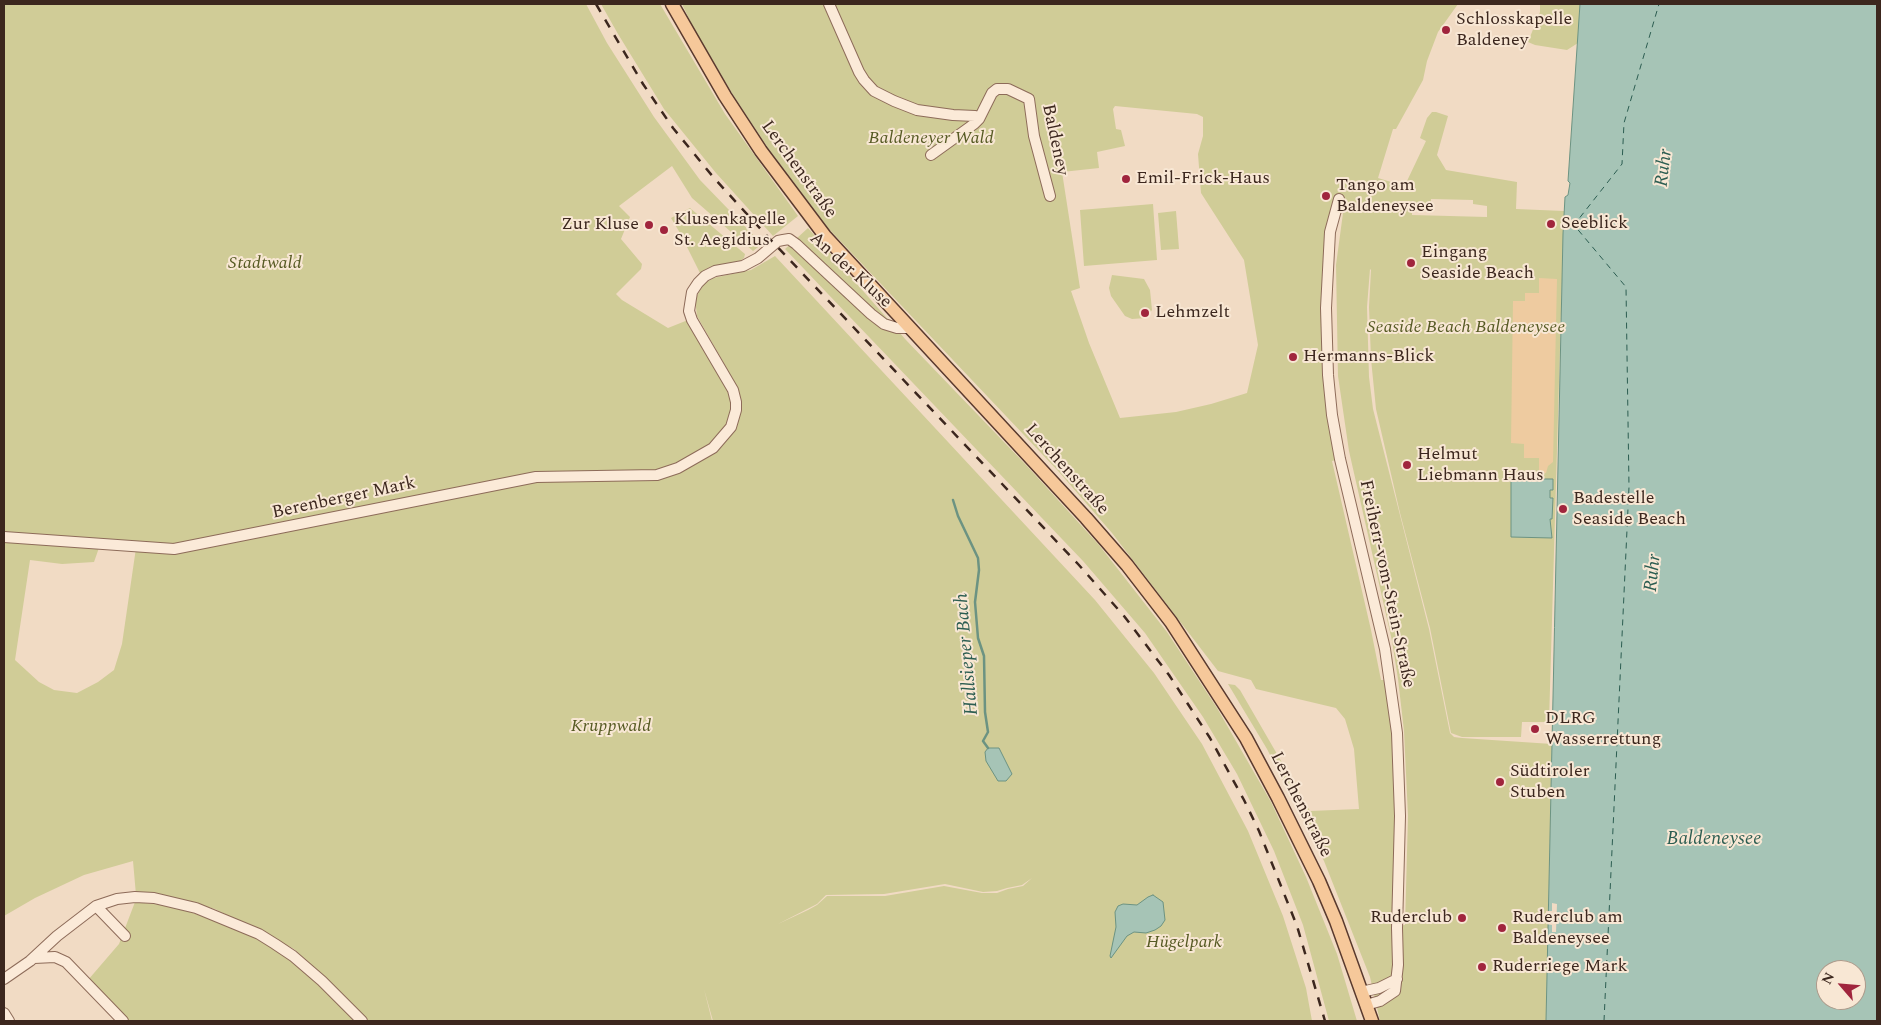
<!DOCTYPE html>
<meta charset="utf-8">
<style>
body{margin:0}
#map{position:relative;width:1881px;height:1025px;overflow:hidden;background:#f1dbc4;font-family:Spectral,serif}
canvas{display:block}
.frame{position:absolute;inset:0;border:5px solid #3c271e;pointer-events:none}
.north{position:absolute;left:1816px;top:960px;width:50px;height:50px;box-sizing:border-box;background:#f8e7d4;border:1px solid #ad9a8b;border-radius:50%;rotate:297deg;font-size:14px;font-weight:700;line-height:20px;text-align:center;color:#3c271e}
.north::after{content:'';display:block;margin:auto;width:18px;height:22px;background:#a0253d;clip-path:polygon(50% 0,100% 100%,50% 72%,0 100%)}
</style>
<div id="map">
<canvas width="1881" height="1025"></canvas>
<div class="frame"></div>
<div class="north">N</div>
</div>
<script>
const ctx = document.querySelector('canvas').getContext('2d');
ctx.lineJoin = 'round';
function paint(path, color) {
  ctx.fillStyle = color;
  ctx.fill(path, 'evenodd');
}
function toPath(rows) {
  const path = new Path2D();
  for (const r of rows) {
    path.moveTo(r[0], r[1]);
    for (let i = 2; i < r.length; i += 2) path.lineTo(r[i], r[i + 1]);
  }
  return path;
}
function strokePath(path, color, width, dash) {
  ctx.strokeStyle = color;
  ctx.lineWidth = width;
  ctx.lineCap = dash ? 'butt' : 'round';
  ctx.setLineDash(dash || []);
  ctx.stroke(path);
}
function drawText(font, color, halo, rows, align = 'center') {
  ctx.font = font + ' Spectral,serif';
  ctx.lineWidth = 4;
  ctx.setLineDash([]);
  ctx.textBaseline = 'middle';
  ctx.strokeStyle = halo;
  ctx.fillStyle = color;
  for (const [text, x, y, turn = 0] of rows) {
    ctx.save();
    ctx.translate(x, y);
    ctx.rotate((+turn || 0) * Math.PI / 180);
    ctx.textAlign = isNaN(turn) ? turn : align;
    if (halo) ctx.strokeText(text, 0, 0);
    ctx.fillText(text, 0, 0);
    ctx.restore();
  }
}
paint(toPath([
 [4,4,586,4,607,43,654,117,700,180,762,244,753,251,692,198,672,166,619,206,630,217,621,239,642,264,641,269,616,294,622,300,668,328,688,320,731,392,734,407,724,431,712,444,697,455,657,472,536,479,660,476,715,449,739,404,738,388,697,316,695,299,704,284,713,278,751,270,775,256,1095,600,1154,673,1202,744,1248,831,1283,916,1306,988,1312,1021,713,1021,704,989,712,1021,369,1021,294,949,215,909,175,898,136,895,133,861,84,875,35,898,4,916,4,537,100,545,94,562,62,564,30,560,15,660,39,682,54,690,77,693,98,682,114,670,122,644,136,548,186,545,4,536],
 [1032,878,1023,886,1008,889,997,893,982,893,944,886,885,896,827,896,817,905,808,910,778,924,817,904,826,895,884,894,945,884,983,892,997,891,1007,888,1022,885],
 [601,4,660,4,725,114,798,216,773,236,716,173,664,109,618,34],
 [682,4,1458,4,1438,32,1427,61,1423,80,1396,129,1393,129,1378,178,1401,185,1407,181,1426,141,1420,138,1427,118,1432,112,1436,112,1448,116,1437,155,1446,170,1517,182,1516,209,1564,211,1549,722,1522,722,1521,737,1462,737,1451,733,1430,628,1400,513,1376,409,1371,359,1369,307,1371,270,1370,269,1367,307,1369,377,1373,409,1429,629,1450,733,1454,737,1462,738,1552,744,1546,1021,1380,1021,1370,977,1324,861,1267,749,1228,684,1235,685,1240,690,1310,811,1359,809,1354,749,1345,719,1336,708,1256,689,1251,680,1218,671,1112,533,1059,472,828,228,768,148,735,98,693,27],
 [1115,106,1197,114,1203,117,1203,136,1198,154,1201,193,1244,260,1258,345,1247,393,1211,404,1176,412,1120,418,1089,343,1071,291,1080,288,1062,172,1099,168,1097,152,1125,146,1121,130,1116,129,1113,109],
 [1431,199,1473,200,1473,204,1487,206,1487,217,1412,215,1412,209,1431,209],
 [1343,213,1336,265,1338,376,1349,451,1392,641,1398,679,1404,731,1408,816,1405,925,1394,926,1396,816,1392,730,1386,680,1381,680,1371,630,1332,461,1344,458,1337,416,1332,374,1330,269,1337,214],
 [1540,4,1580,4,1578,43,1567,50,1535,45,1528,42,1540,12],
 [1153,204,1157,260,1084,266,1080,210],
 [690,208,745,254,744,258,739,262,710,267,700,273,680,233,671,218],
 [1176,211,1179,249,1161,250,1158,213],
 [808,228,906,340,1027,466,1099,545,1167,632,1217,708,1271,802,1306,877,1337,954,1357,1021,1329,1021,1303,925,1274,851,1237,774,1203,717,1145,633,1083,561,785,249],
 [1112,275,1144,279,1150,290,1152,310,1146,318,1132,319,1125,316,1111,296,1109,288],
 [135,902,172,906,228,925,263,941,298,966,356,1021,129,1021,88,980,119,944]
]), '#d0cc97');
paint(toPath([
 [1539,278,1557,279,1553,462,1548,466,1546,473,1539,474,1539,458,1524,458,1524,444,1511,443,1513,301,1525,301,1525,293,1539,293]
]), '#eecba0');
const water = toPath([
 [1580,4,1877,4,1877,1021,1546,1021,1563,234,1565,197,1568,195,1570,183,1568,181,1580,4],
 [1826,970,1856,970,1856,1000,1826,1000,1826,970],
 [1511,479,1553,479,1553,490,1550,490,1550,498,1553,498,1552,519,1550,519,1552,538,1511,537,1511,479],
 [988,748,999,748,1012,774,1006,781,998,781,986,761,985,752,988,748],
 [1153,895,1163,902,1165,920,1161,926,1155,930,1146,933,1134,932,1127,936,1111,958,1110,956,1116,927,1115,912,1118,906,1123,904,1137,905,1148,897,1153,895]
]);
paint(water, '#a6c4b6');
strokePath(water, '#6c9382', 1);
paint(toPath([
 [1552,903,1557,904,1556,932,1552,932,1552,925,1546,924,1547,921,1551,921,1552,916,1546,915,1546,911,1552,911]
]), '#f1dbc4');
strokePath(toPath([
 [953,500,958,516,978,558,979,570,975,602,978,638,984,656,985,712,988,732,983,741,988,748]
]), '#6c9382', 2.5);
strokePath(toPath([
 [1604,1021,1629,487,1626,287,1574,225,1622,164,1624,123,1659,4]
]), '#2c5d51', 1, [6, 5]);
const minor = toPath([
 [829,4,859,72,864,80,874,91,894,101,917,110,953,115,975,116,979,119],
 [931,155,974,124,979,119,992,93,997,89,1008,89,1029,99,1034,136,1050,196],
 [1339,199,1330,232,1326,308,1328,375,1332,415,1340,459,1385,649,1397,733,1400,816,1397,928,1398,965,1395,991,1380,1001,1366,1005],
 [4,537,174,549,536,477,657,475,678,468,713,448,731,427,736,410,736,402,733,390,692,320,689,311,692,292,698,283,705,276,715,271,743,266,758,258,778,241,783,240,789,239,796,244,871,314,884,324,897,328,909,328],
 [96,906,125,936],
 [34,958,55,957,66,962,123,1021],
 [4,979,30,961,57,936,96,906,117,899,135,897,154,898,196,908,259,934,275,944,293,956,322,981,362,1021],
 [1361,992,1379,988,1397,979],
 [4,1013,9,1021]
]);
const major = toPath([
 [672,4,725,96,761,151,825,236,1086,518,1127,565,1171,622,1246,738,1278,798,1319,881,1336,921,1372,1021]
]);
strokePath(minor, '#8d6b59', 12);
strokePath(major, '#5a3a2e', 15);
strokePath(minor, '#fbead8', 10);
strokePath(major, '#f6c89a', 12);
strokePath(toPath([
 [596,4,643,84,673,128,714,178,767,236,1078,564,1124,616,1169,675,1210,738,1244,800,1259,831,1297,926,1325,1021]
]), '#3c271e', 2.5, [9, 9]);
for (const [x, y, r, color] of [
 [1446,30,5,"#a0253d"],
 [1126,179,5,"#a0253d"],
 [1326,196,5,"#a0253d"],
 [1551,224,5,"#a0253d"],
 [649,225,5,"#a0253d"],
 [664,230,5,"#a0253d"],
 [1411,263,5,"#a0253d"],
 [1145,313,5,"#a0253d"],
 [1293,357,5,"#a0253d"],
 [1407,465,5,"#a0253d"],
 [1563,509,5,"#a0253d"],
 [1535,729,5,"#a0253d"],
 [1500,782,5,"#a0253d"],
 [1462,918,5,"#a0253d"],
 [1502,928,5,"#a0253d"],
 [1482,967,5,"#a0253d"]
]) {
  const dot = new Path2D();
  dot.arc(x, y, r, 0, 2 * Math.PI);
  ctx.fillStyle = color;
  ctx.fill(dot);
  strokePath(dot, '#f8e7d4', 2);
}
drawText('18px', '#3c271e', '#f8e7d4', [
 ["Schlosskapelle",1456,20],
 ["Baldeney",1456,41],
 ["Emil-Frick-Haus",1136,179],
 ["Tango am",1336,186],
 ["Baldeneysee",1336,207],
 ["Klusenkapelle",674,220],
 ["St. Aegidius",674,241],
 ["Seeblick",1561,224],
 ["Zur Kluse",639,225,"right"],
 ["Eingang",1421,253],
 ["Seaside Beach",1421,274],
 ["Lehmzelt",1155,313],
 ["Hermanns-Blick",1303,357],
 ["Helmut",1417,455],
 ["Liebmann Haus",1417,476],
 ["Badestelle",1573,499],
 ["Seaside Beach",1573,520],
 ["DLRG",1545,719],
 ["Wasserrettung",1545,740],
 ["Südtiroler",1510,772],
 ["Stuben",1510,793],
 ["Ruderclub",1452,918,"right"],
 ["Ruderclub am",1512,918],
 ["Baldeneysee",1512,939],
 ["Ruderriege Mark",1492,967]
], 'left');
drawText('italic 18px', '#565a23', '#f8e7d4', [
 ["Baldeneyer Wald",931,139],
 ["Stadtwald",265,264],
 ["Seaside Beach Baldeneysee",1466,328],
 ["Kruppwald",611,727],
 ["Hügelpark",1184,943]
]);
drawText('18px', '#3c271e', '#f8e7d4', [
 ["Baldeney",1054,140,78],
 ["Lerchenstraße",798,170,54],
 ["An der Kluse",850,271,42],
 ["Lerchenstraße",1066,470,48],
 ["Berenberger Mark",344,499,-12],
 ["Freiherr-vom-Stein-Straße",1386,584,78],
 ["Lerchenstraße",1300,805,63]
]);
drawText('italic 19px', '#2c5d51', '#f8e7d4', [
 ["Ruhr",1665,168,-83],
 ["Ruhr",1654,573,-84],
 ["Hallsieper Bach",968,654,-95],
 ["Baldeneysee",1714,840]
]);
</script>
